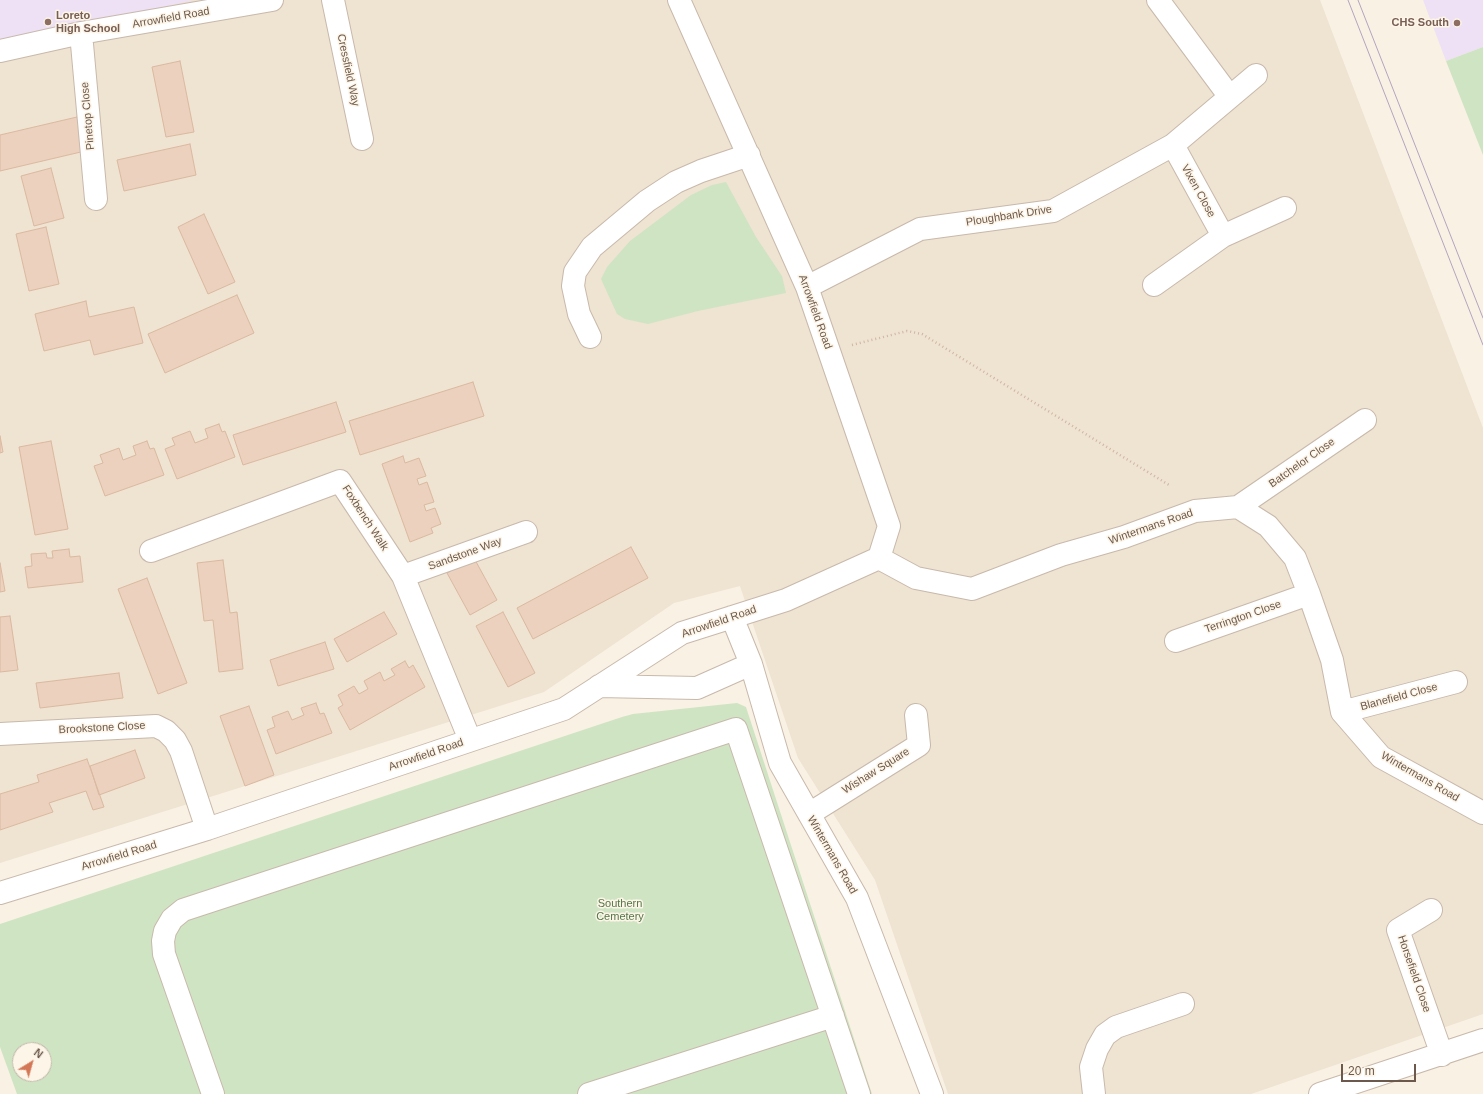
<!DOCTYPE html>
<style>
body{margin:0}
#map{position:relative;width:1483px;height:1094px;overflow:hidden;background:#f9f1e3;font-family:Helvetica,sans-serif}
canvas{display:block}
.north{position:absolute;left:12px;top:1042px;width:40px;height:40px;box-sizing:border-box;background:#fcf5e8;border:1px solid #c3b7aa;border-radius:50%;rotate:37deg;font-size:11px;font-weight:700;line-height:16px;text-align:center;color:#6d594c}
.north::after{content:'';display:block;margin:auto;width:14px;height:18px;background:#d47757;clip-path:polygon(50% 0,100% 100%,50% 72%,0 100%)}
.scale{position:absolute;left:1341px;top:1064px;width:75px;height:18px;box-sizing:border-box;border:2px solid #6d594c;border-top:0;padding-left:5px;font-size:12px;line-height:14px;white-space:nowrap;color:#6d594c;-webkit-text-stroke:3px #fcf5e8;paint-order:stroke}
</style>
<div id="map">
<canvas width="1483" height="1094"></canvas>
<div class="north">N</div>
<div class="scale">20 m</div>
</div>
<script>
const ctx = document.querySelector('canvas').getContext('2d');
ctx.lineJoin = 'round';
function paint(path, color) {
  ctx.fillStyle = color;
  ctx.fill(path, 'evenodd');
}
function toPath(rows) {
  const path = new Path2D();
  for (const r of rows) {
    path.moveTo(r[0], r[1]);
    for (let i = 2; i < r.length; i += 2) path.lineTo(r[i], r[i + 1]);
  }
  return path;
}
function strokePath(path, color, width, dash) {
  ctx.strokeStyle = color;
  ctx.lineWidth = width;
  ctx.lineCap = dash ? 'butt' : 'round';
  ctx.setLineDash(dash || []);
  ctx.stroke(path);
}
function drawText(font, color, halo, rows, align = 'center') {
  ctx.font = font + ' Helvetica,sans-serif';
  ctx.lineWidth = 3;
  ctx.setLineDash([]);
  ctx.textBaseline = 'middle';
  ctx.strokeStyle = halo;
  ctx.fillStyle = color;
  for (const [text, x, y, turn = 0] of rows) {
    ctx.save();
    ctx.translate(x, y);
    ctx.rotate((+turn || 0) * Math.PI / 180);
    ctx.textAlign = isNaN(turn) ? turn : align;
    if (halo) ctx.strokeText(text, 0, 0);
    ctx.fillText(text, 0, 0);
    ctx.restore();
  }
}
paint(toPath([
 [0,0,1320,0,1483,428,1483,1014,1251,1094,948,1094,875,880,798,758,740,586,674,603,544,692,0,863]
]), '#efe3d2');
paint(toPath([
 [0,0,194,0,0,44],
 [1423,0,1483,0,1483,47,1446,61]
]), '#eee0f5');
paint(toPath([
 [1483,47,1483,155,1446,61],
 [726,182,756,237,782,276,786,293,698,311,648,324,625,319,617,314,601,279,607,267,630,241,691,195,712,185],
 [737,703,746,707,872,1094,17,1094,0,1047,0,924,622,717,633,714],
 [20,1050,44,1050,44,1074,20,1074]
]), '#cfe4c3');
const building = toPath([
 [180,61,194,132,166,137,152,67,180,61],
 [77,117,85,151,0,171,0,135,77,117],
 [190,144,196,175,124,191,117,160,190,144],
 [51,168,64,218,34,226,21,176,51,168],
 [204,214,235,282,208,294,178,227,204,214],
 [46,227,59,284,29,291,16,234,46,227],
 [237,295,254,333,165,373,148,334,237,295],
 [86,301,89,317,134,307,143,343,94,355,90,340,44,351,35,314,86,301],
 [473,382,484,416,360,455,349,421,473,382],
 [336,402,346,432,243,465,233,435,336,402],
 [219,424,222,432,225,431,235,457,177,479,165,449,175,445,172,438,190,431,195,443,208,438,205,429,219,424],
 [0,436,3,452,0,453,0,436],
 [51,441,68,529,35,535,19,447,51,441],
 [147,441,150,449,154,448,164,475,105,496,94,466,103,463,100,455,119,448,123,460,136,455,133,446,147,441],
 [403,456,405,463,419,458,426,476,417,479,419,485,427,482,434,502,424,505,426,511,435,508,441,524,431,528,433,533,410,542,382,464,403,456],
 [631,547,648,578,533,639,517,608,631,547],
 [69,549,70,557,80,556,83,582,28,588,25,567,32,566,31,554,46,553,47,558,53,558,52,551,69,549],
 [474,558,497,600,470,615,447,573,474,558],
 [223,560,230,613,237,612,243,669,219,672,213,620,204,621,197,563,223,560],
 [0,563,5,591,0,592,0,563],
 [147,578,187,683,158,694,118,589,147,578],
 [384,612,397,634,347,662,334,639,384,612],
 [503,612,535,673,508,687,476,626,503,612],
 [10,616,18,670,0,672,0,617,10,616],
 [325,642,334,669,278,686,270,660,325,642],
 [405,661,409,668,413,665,425,687,350,730,338,708,343,705,338,695,354,686,359,694,368,689,364,681,380,672,384,681,395,675,391,669,405,661],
 [119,673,123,698,40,708,36,683,119,673],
 [316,703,320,714,324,713,332,733,276,754,267,730,275,727,272,717,288,711,292,720,304,715,301,708,316,703],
 [249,706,274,775,245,786,220,716,249,706],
 [135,750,145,778,99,795,90,766,135,750],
 [87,759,104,807,93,810,86,791,49,803,53,812,0,830,0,794,39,782,37,775,87,759]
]);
paint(building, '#ebd1be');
strokePath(building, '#dbb9a0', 1);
const minor = toPath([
 [333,0,362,139],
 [1158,0,1230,97],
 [81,33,96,199],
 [0,51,81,33,272,0],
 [1173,145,1223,236],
 [1154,285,1223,236,1285,208],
 [807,287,920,229,1053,211,1173,145,1256,75],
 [590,337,579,314,573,286,575,272,592,247,647,201,676,182,701,171,749,155],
 [1238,507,1365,420],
 [151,551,340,481,403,576,470,740],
 [879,558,916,578,972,589,1061,555,1124,537,1195,511,1238,507,1268,526,1295,558,1309,594,1332,660,1342,712,1381,757,1483,813],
 [403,576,526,532],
 [732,617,751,664,780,763,857,898,932,1094],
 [1176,641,1309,594],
 [599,686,697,688,751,664],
 [1342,712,1456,682],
 [0,734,156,726,166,731,175,740,181,751,207,829],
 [809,814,919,745,916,715],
 [0,893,207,829,564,709,682,633,786,600,879,558,889,526,807,287,679,0],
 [1431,910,1398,930,1442,1055],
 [213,1094,164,954,163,941,165,931,172,919,183,910,736,729,859,1094],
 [589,1094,833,1016],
 [1094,1094,1091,1067,1097,1049,1105,1035,1116,1027,1183,1004],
 [1320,1094,1483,1040]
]);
strokePath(minor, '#c8b9ab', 24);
strokePath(toPath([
 [852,345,907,331,922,334,1169,485]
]), '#cfb5a2', 2.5, [1, 3]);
strokePath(minor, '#fff', 22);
strokePath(toPath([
 [1348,0,1483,345],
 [1358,0,1483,318]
]), '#b4a4c0', 1);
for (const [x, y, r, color] of [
 [48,22,4,"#8d6e63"],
 [1457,23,4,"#8d6e63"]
]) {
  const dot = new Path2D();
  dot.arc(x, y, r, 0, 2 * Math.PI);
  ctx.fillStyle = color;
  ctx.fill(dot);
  strokePath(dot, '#fcf5e8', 1.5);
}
drawText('bold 11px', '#785e54', '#fcf5e8', [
 ["Loreto",56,16],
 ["High School",56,29],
 ["CHS South",1449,23,"right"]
], 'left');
drawText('11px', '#6d594c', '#fcf5e8', [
 ["Arrowfield Road",171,18,-10],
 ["Cressfield Way",348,70,78],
 ["Pinetop Close",88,116,-95],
 ["Vixen Close",1198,191,61],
 ["Ploughbank Drive",1009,216,-9],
 ["Arrowfield Road",815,312,70],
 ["Batchelor Close",1302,463,-35],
 ["Foxbench Walk",365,518,57],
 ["Wintermans Road",1151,527,-19],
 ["Sandstone Way",465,554,-20],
 ["Terrington Close",1243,617,-19],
 ["Arrowfield Road",719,622,-19],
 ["Blanefield Close",1399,697,-15],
 ["Brookstone Close",102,728,-3],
 ["Arrowfield Road",426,755,-19],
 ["Wishaw Square",876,771,-32],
 ["Wintermans Road",1420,777,30],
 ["Wintermans Road",832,855,60],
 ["Arrowfield Road",119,856,-17],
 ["Horsefield Close",1414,974,71]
]);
drawText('11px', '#557749', '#fcf5e8', [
 ["Southern",620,904],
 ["Cemetery",620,917]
]);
</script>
